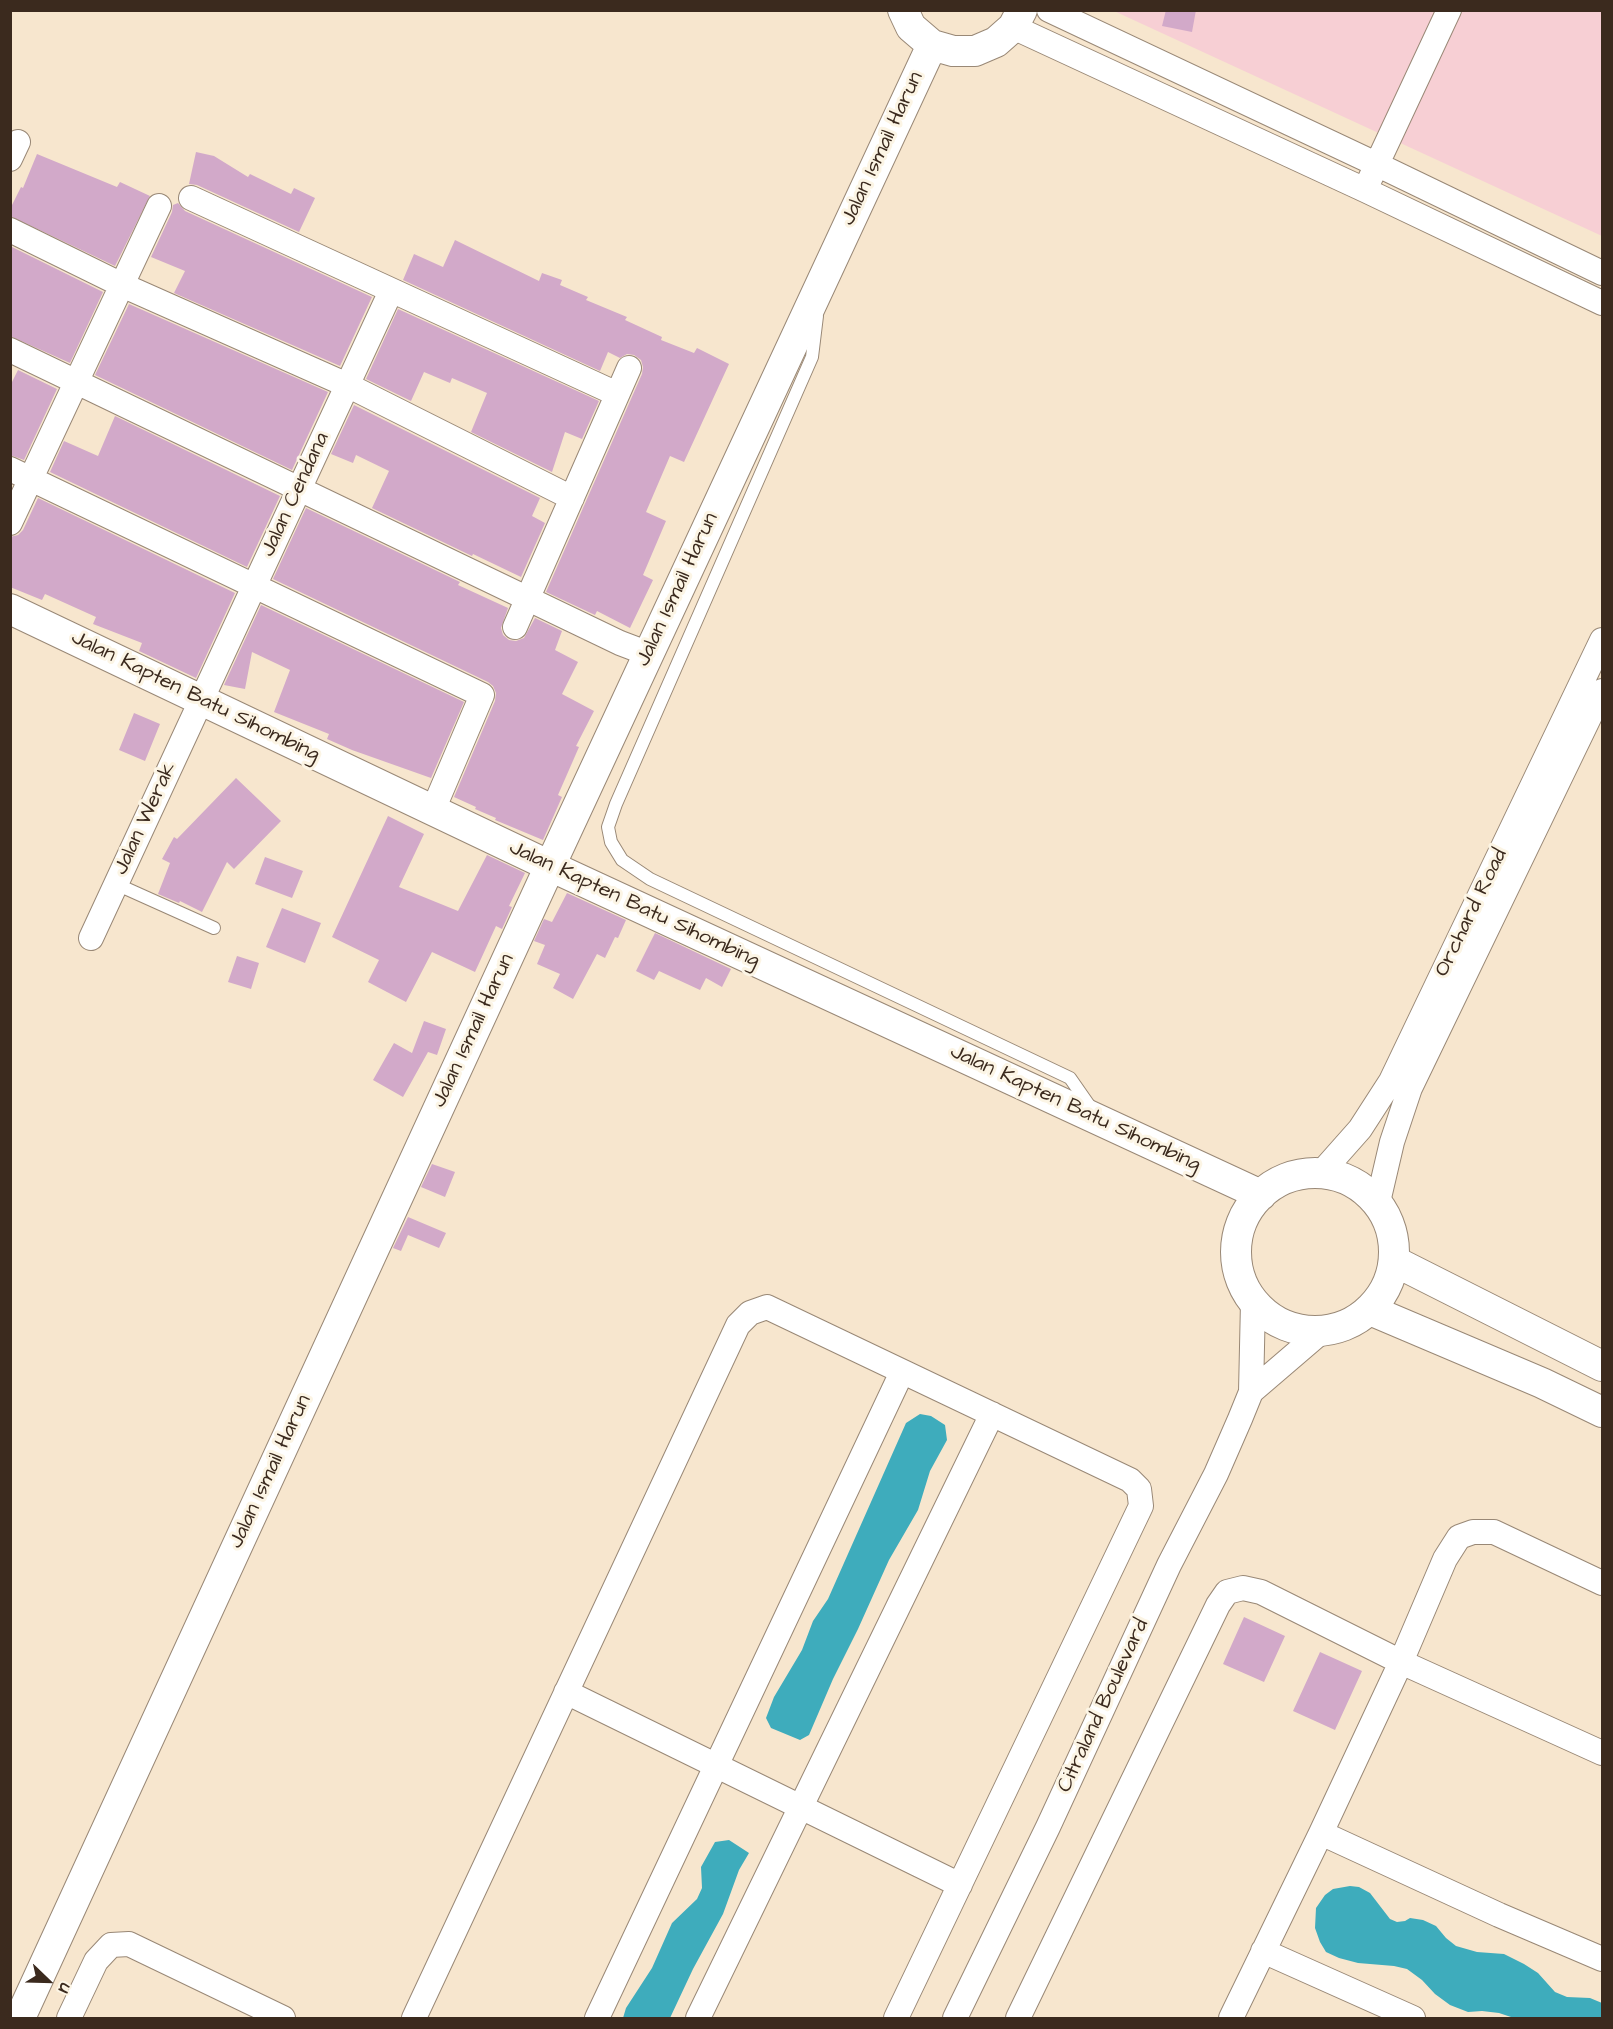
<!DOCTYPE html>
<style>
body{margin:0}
#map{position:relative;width:1613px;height:2029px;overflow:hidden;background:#f7e6ce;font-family:"Architects Daughter",sans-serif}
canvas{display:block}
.frame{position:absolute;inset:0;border:12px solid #3b2a1e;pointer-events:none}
.north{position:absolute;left:18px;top:1951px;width:60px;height:60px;-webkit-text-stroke:4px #fcf5e5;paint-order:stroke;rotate:113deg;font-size:16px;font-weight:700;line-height:24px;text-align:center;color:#3b2a1e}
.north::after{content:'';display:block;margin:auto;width:21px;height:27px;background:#3b2a1e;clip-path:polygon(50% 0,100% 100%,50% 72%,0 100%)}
</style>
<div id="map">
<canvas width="1613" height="2029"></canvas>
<div class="frame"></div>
<div class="north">U</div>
</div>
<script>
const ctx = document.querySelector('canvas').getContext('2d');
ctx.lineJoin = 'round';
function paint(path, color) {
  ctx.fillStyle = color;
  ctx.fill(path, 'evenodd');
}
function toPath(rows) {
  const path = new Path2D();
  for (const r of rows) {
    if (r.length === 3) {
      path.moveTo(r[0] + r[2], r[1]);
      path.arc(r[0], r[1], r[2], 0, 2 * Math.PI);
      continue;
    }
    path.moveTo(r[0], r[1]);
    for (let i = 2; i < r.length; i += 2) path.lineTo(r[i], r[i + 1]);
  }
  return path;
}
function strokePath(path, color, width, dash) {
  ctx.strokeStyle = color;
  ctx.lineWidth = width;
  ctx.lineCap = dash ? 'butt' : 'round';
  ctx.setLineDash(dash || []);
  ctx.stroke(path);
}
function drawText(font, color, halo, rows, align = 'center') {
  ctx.font = font + ' "Architects Daughter",sans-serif';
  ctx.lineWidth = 6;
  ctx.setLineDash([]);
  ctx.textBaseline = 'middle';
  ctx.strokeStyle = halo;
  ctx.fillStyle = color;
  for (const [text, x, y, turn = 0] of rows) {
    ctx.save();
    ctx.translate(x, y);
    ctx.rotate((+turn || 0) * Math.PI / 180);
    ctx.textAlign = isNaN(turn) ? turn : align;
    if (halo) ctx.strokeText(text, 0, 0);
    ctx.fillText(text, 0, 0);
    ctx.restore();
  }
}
paint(toPath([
 [1114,11,1602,11,1602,236]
]), '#f7cfd4');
paint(toPath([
 [920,1414,931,1416,945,1425,947,1440,930,1471,918,1510,889,1560,858,1629,833,1679,809,1735,800,1740,771,1728,766,1718,774,1697,802,1650,813,1621,828,1599,906,1423],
 [729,1840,749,1853,739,1870,723,1914,693,1969,670,2018,623,2018,626,2008,652,1968,672,1923,697,1899,702,1888,701,1867,715,1842],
 [1350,1886,1359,1887,1370,1893,1390,1919,1397,1922,1405,1921,1410,1918,1423,1920,1436,1926,1446,1938,1456,1946,1477,1952,1504,1954,1524,1964,1538,1973,1555,1992,1567,1997,1590,1998,1602,2003,1602,2018,1514,2018,1499,2013,1482,2011,1468,2012,1450,2005,1435,1994,1422,1980,1407,1969,1394,1966,1358,1963,1339,1958,1326,1952,1320,1942,1315,1928,1316,1908,1325,1895,1333,1889]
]), '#3eacbc');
paint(toPath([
 [1166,10,1196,10,1192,32,1162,26],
 [196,152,214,156,248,177,250,174,291,194,294,188,315,198,299,232,197,185,189,184],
 [37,154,117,187,120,182,150,196,115,266,10,216,10,209,21,187,23,188],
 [178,203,185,211,372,297,340,366,174,293,185,271,151,257,172,212,173,205],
 [455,240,539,281,542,273,562,280,560,285,588,297,586,300,627,317,625,320,662,337,661,340,694,353,697,348,729,364,684,462,670,456,646,512,666,521,643,575,653,580,630,628,597,611,595,615,546,592,642,374,643,367,641,360,634,355,627,354,620,358,608,352,600,371,403,280,414,254,443,267],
 [10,246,103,292,70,363,10,336],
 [129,304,328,392,292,470,95,375],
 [398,309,599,401,582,439,565,432,552,472,471,432,487,393,452,378,450,383,424,372,411,401,366,379],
 [18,370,57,389,24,460,10,455,10,386],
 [354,405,540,498,532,516,545,523,521,577,473,554,472,556,372,508,389,471,356,455,353,463,331,454],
 [115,416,280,496,247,567,50,472,64,441,98,456],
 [38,498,235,593,196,678,139,651,142,643,93,624,96,617,45,594,42,600,10,587,10,537,18,535,23,530],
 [306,508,460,582,458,585,508,608,501,628,503,635,509,640,516,641,524,638,535,618,562,631,555,650,578,662,562,694,594,711,576,746,579,747,558,795,562,797,543,840,495,820,496,818,475,809,476,807,454,797,495,701,496,693,493,686,488,682,273,579],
 [261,605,464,702,431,778,352,750,327,739,329,734,274,712,290,670,252,652,245,689,224,685],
 [134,713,160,724,145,761,119,750],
 [236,778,281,821,234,869,227,862,202,912,180,901,179,903,158,894,170,863,162,859,174,837,177,839],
 [388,816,424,834,399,887,458,911,487,855,525,873,509,906,512,907,502,929,496,926,475,972,432,952,406,1002,368,982,379,960,332,937],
 [265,857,303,871,292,898,255,884],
 [567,893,626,920,618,938,615,937,605,958,597,954,573,999,553,988,560,974,537,964,545,945,534,941,544,919,552,922],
 [282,908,321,923,305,963,266,947],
 [655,933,731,969,722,987,706,978,700,990,659,971,654,980,636,971],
 [237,956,259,963,251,989,228,982],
 [424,1021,446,1029,437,1055,428,1052,403,1097,373,1080,394,1043,412,1053],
 [432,1164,455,1172,445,1197,421,1187],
 [408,1217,446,1233,439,1248,408,1235,401,1251,393,1248],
 [1244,1617,1285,1636,1264,1682,1223,1664],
 [1320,1652,1362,1671,1335,1730,1293,1711]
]), '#d2a9c9');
const service = toPath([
 [817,316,812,357,616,804,608,827,611,842,622,860,650,879,1070,1078,1093,1111],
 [116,884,214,928]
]);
const minor = toPath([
 [1049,10,1376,164,1602,273],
 [1013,27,1365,190,1602,303],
 [10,159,18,142],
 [1370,179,1449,10],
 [191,198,617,394],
 [10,230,122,285,347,385,572,498],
 [10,350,620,643,649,654],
 [10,469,482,695,433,810],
 [10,523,159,206],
 [515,627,629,368],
 [91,938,391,291],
 [1321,1173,1360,1129,1391,1081,1602,640],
 [1378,1202,1392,1142,1410,1088,1602,691],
 [1251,1392,1321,1332],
 [566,1692,960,1885],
 [1321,1833,1499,1915,1602,1959],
 [1263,1951,1413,2018],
 [69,2018,96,1961,111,1945,129,1944,283,2018],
 [414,2018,738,1325,750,1313,767,1307,1130,1480,1139,1489,1141,1506,896,2018],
 [597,2018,902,1372],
 [698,2018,992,1414],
 [955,2018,1048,1827,1169,1565,1216,1474,1240,1419,1251,1392,1253,1302],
 [1018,2018,1218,1605,1227,1592,1243,1588,1261,1592,1401,1662,1602,1753],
 [1231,2018,1321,1833,1401,1662,1445,1559,1459,1537,1473,1532,1494,1532,1602,1583]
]);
const tertiary = toPath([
 [903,10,911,27,932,45,953,51,975,51,996,42,1013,27,1022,10],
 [10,609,550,866,1261,1195],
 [1315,1252,79],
 [1394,1261,1602,1366],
 [1370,1310,1542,1383,1602,1412],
 [20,2018,550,866,932,45]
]);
strokePath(service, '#998876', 14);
strokePath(minor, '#998876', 26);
strokePath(tertiary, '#998876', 32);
strokePath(service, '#fff', 12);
strokePath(minor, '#fff', 24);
strokePath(tertiary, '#fff', 30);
drawText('21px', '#3b2a1e', '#fcf5e5', [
 ["Jalan Ismail Harun",883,149,-65],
 ["Jalan Cendana",296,495,-65],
 ["Jalan Ismail Harun",678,590,-65],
 ["Jalan Kapten Batu Sihombing",195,697,26],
 ["Jalan Werak",146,819,-65],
 ["Jalan Kapten Batu Sihombing",634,905,25],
 ["Orchard Road",1472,913,-64],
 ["Jalan Ismail Harun",474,1031,-65],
 ["Jalan Kapten Batu Sihombing",1075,1109,25],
 ["Jalan Ismail Harun",271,1472,-65],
 ["Citraland Boulevard",1104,1706,-65]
]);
</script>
